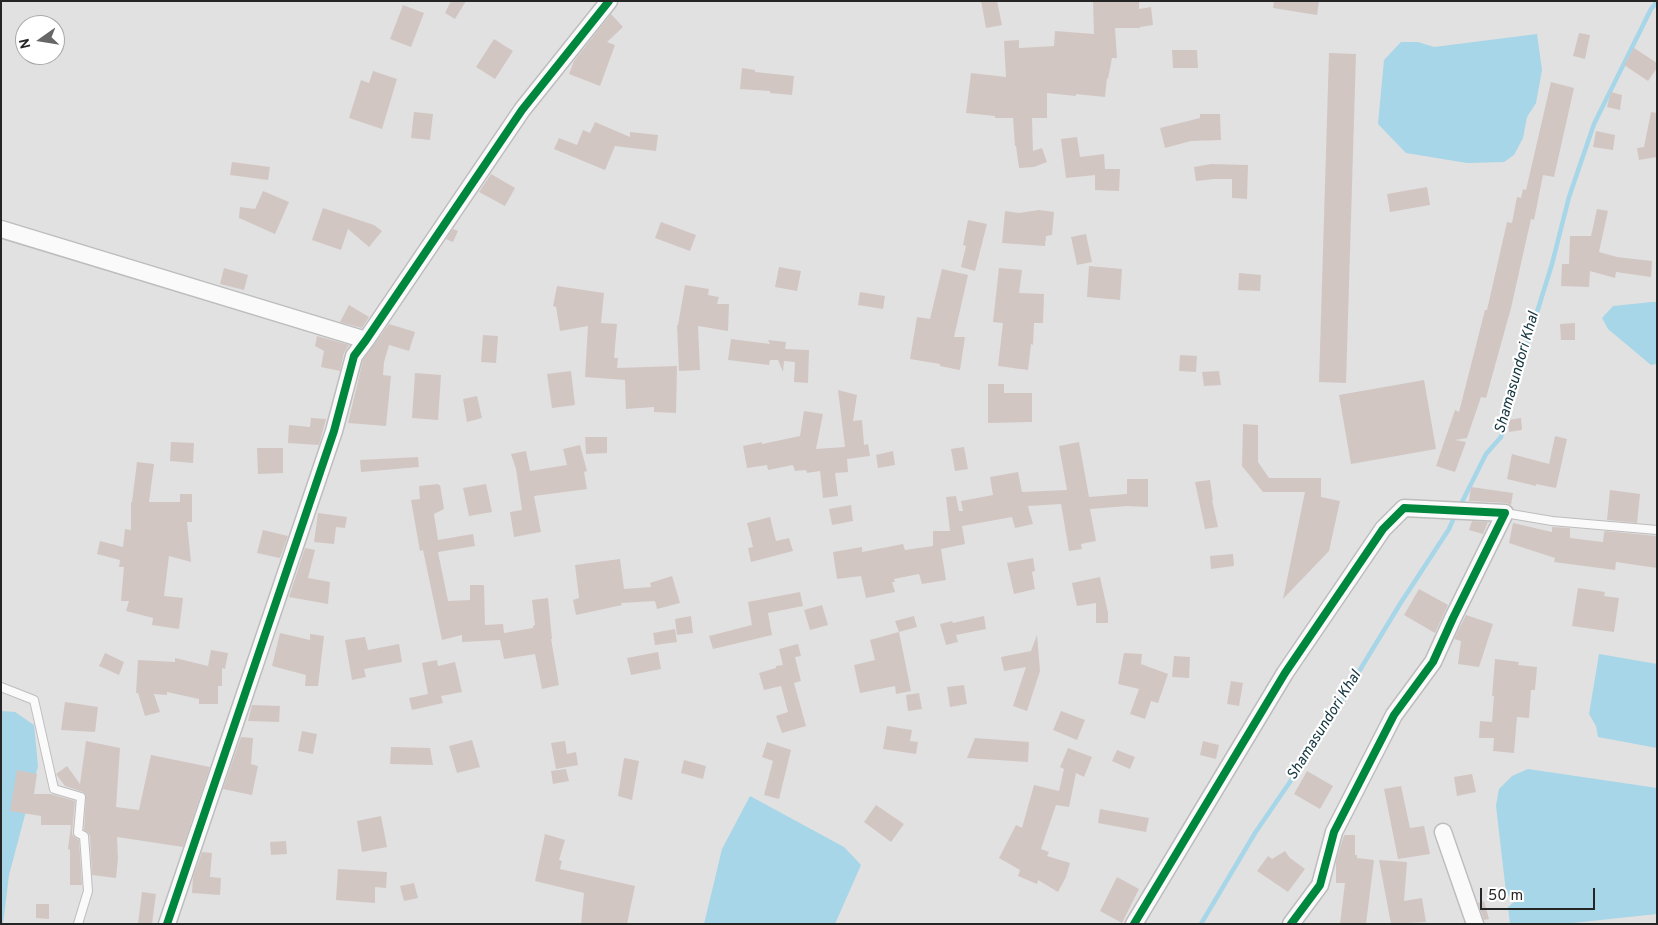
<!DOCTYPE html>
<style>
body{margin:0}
#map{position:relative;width:1658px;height:925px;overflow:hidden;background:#e1e1e1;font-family:Overpass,sans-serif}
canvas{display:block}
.frame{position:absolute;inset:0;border:2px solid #252526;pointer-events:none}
.north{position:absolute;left:15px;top:15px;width:50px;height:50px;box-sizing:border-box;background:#fff;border:1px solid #a8a8a8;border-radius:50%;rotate:257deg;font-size:14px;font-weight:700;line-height:20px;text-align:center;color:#252526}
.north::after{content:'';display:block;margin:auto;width:18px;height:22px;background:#676767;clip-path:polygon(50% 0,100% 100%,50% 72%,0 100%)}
.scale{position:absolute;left:1480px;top:888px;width:115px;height:22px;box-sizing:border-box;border:2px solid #252526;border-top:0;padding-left:6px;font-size:15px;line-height:18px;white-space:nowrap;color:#252526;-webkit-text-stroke:4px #fff;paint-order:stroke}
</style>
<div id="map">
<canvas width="1658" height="925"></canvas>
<div class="frame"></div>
<div class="north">N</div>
<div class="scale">50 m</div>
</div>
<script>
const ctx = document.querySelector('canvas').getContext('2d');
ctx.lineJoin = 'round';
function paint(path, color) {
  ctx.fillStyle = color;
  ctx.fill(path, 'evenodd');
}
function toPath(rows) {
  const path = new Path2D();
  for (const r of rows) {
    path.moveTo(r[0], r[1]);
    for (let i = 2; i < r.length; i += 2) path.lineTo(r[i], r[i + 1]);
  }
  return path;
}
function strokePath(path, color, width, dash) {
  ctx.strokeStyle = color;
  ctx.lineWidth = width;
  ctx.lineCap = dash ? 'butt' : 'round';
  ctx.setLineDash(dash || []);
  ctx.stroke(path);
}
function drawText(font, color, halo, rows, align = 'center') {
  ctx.font = font + ' Overpass,sans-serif';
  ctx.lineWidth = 4.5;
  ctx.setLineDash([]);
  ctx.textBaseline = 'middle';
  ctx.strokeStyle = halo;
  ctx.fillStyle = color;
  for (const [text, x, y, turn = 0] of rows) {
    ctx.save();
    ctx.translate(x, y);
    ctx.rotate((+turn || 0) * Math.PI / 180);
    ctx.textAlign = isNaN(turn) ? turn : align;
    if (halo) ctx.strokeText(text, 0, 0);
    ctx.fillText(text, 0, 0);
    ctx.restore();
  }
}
paint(toPath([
 [1537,34,1542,70,1536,103,1527,117,1523,138,1514,155,1504,162,1467,163,1406,153,1378,124,1384,60,1401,42,1418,42,1434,47],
 [1652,302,1657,302,1657,364,1651,365,1608,329,1602,318,1613,306],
 [1599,654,1657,664,1657,748,1598,737,1596,726,1589,714],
 [1,711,15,712,34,725,38,766,9,875,3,924,1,924],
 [1528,769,1657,788,1657,914,1563,924,1510,924,1508,907,1514,902,1506,892,1496,806,1499,789,1512,776],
 [750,796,844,847,861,865,835,924,704,924,722,849]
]), '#a6d6e7');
strokePath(toPath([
 [1460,506,1486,454,1501,437,1519,370,1552,264,1569,197,1594,124,1651,9,1657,2],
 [1201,924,1255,833,1307,757,1400,604,1449,529,1456,513]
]), '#a6d6e7', 4.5);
paint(toPath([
 [451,1,466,1,455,19,445,13],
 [981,1,997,1,1002,25,986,28],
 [1093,1,1139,1,1139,9,1151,7,1153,25,1140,27,1140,28,1115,28,1117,58,1112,58,1108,79,1107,78,1105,97,1076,94,1076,96,1047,93,1047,118,1032,118,1033,151,1042,148,1047,162,1034,167,1019,168,1016,146,1015,146,1013,118,995,118,995,116,966,113,971,73,1006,77,1004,41,1019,40,1019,48,1054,46,1055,31,1094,34],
 [1274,1,1319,1,1317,15,1273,8],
 [403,5,424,13,411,47,390,39],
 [611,14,623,27,607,42,615,45,600,86,569,74,574,61],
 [1579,33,1590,35,1585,59,1573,56],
 [494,39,513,51,495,79,476,67],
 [1634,48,1657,63,1657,68,1648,81,1624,65],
 [1172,50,1197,50,1198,68,1173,68],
 [1329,53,1356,54,1346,383,1319,382],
 [742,68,755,70,755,72,794,76,792,95,770,93,770,91,740,89],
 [373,71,397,79,382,129,349,118,361,80,369,83],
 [1551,82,1574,88,1554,177,1543,175,1534,220,1531,219,1511,308,1486,398,1481,397,1467,438,1455,440,1466,442,1455,472,1436,466,1455,410,1459,412,1485,310,1487,310,1507,222,1512,223,1517,197,1521,198,1523,189,1526,190],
 [1611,92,1622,95,1620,110,1607,107],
 [414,112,433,114,430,140,411,138],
 [1651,112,1657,113,1657,157,1639,160,1637,148,1644,147],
 [1200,114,1220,114,1221,140,1191,141,1165,148,1160,128,1200,118],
 [595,122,630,137,630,132,658,135,656,151,615,146,605,170,554,149,559,138,577,145,583,130,590,133],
 [1596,131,1615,135,1613,150,1593,147],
 [1077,137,1080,157,1104,154,1105,169,1120,169,1119,191,1095,190,1095,175,1066,178,1061,139],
 [232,162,270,167,268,180,230,175],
 [1211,164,1248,165,1247,199,1232,198,1232,179,1214,179,1196,181,1194,167],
 [491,174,515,188,505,206,479,192],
 [1427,187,1430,205,1390,212,1387,194],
 [263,191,289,202,275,234,239,218,240,207,255,209],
 [323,208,374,225,382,231,369,247,348,229,341,250,312,240],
 [1597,209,1608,211,1599,252,1617,257,1652,261,1651,277,1616,272,1615,278,1590,271,1589,287,1561,286,1562,264,1569,264,1570,236,1591,236],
 [1039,210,1054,212,1052,235,1046,236,1045,246,1002,243,1005,211,1019,213],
 [968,220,987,224,975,271,961,267,966,246,963,245],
 [661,222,696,235,690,251,655,238],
 [453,229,458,231,453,242,446,239],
 [1086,234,1092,262,1077,265,1071,237],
 [1089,266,1122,269,1120,300,1087,297],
 [779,267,801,271,797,291,775,287],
 [224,268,248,275,244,290,220,284],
 [999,268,1022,270,1019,293,1044,294,1043,323,1034,323,1033,345,1031,344,1028,370,998,366,1003,323,993,322],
 [942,269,968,275,954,337,965,337,960,370,940,366,940,364,910,359,917,317,930,319],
 [1239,273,1261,275,1260,291,1238,290],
 [685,285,709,289,708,295,719,297,717,304,729,304,728,331,698,326,700,370,679,371,677,325,678,325],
 [557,286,604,293,601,323,617,324,614,358,618,358,617,368,677,366,676,413,654,412,654,407,626,409,625,380,585,377,588,326,560,331,556,307,553,306],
 [860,292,885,296,883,309,858,305],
 [349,305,369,317,362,328,340,322],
 [1575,323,1575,340,1561,340,1560,324],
 [389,324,415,332,409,351,389,345,384,362,383,375,391,376,386,426,348,423,363,360],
 [483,335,498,336,496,363,481,362],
 [317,336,349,345,344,353,340,371,321,367,324,351,315,346],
 [731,339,770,344,768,340,786,342,785,349,809,350,808,383,794,382,795,362,784,361,783,372,778,360,770,360,769,365,728,360],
 [1180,355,1197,356,1196,372,1179,371],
 [571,371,575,405,552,408,547,374],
 [1219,371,1221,385,1204,386,1202,372],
 [415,373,441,375,438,420,412,418],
 [1424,380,1436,449,1351,464,1339,395],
 [988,384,1004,384,1004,393,1032,393,1032,422,988,423],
 [838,390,857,395,853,421,862,420,864,445,868,444,870,456,847,459,848,472,835,473,838,496,823,498,820,471,807,473,806,470,795,471,793,465,768,470,767,465,747,468,743,446,762,442,762,444,800,436,804,411,823,414,816,449,845,447],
 [477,396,482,418,467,422,463,399],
 [311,418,326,419,319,445,288,443,289,425,310,427],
 [1521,418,1522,430,1509,432,1508,420],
 [1243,424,1258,425,1258,462,1269,478,1321,478,1321,497,1340,501,1329,551,1283,599,1305,492,1263,492,1242,466],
 [1555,436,1567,439,1556,488,1536,484,1536,486,1507,479,1512,454,1549,464],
 [585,437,607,437,607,453,586,454],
 [171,442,194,443,193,463,170,461],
 [1079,442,1089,497,1127,494,1127,479,1148,479,1148,507,1127,506,1090,509,1096,541,1081,544,1082,549,1069,551,1061,504,1028,506,1033,524,1015,528,1012,517,962,526,965,544,941,549,946,580,922,584,919,574,894,579,895,582,892,582,895,592,866,598,861,576,837,579,833,552,862,547,862,552,903,544,905,550,933,546,933,531,950,531,946,497,956,496,959,511,963,511,961,501,993,495,990,477,1018,472,1022,492,1067,490,1059,446],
 [580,445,587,471,584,472,587,489,534,496,541,532,514,537,510,512,522,510,516,469,511,454,526,451,530,471,567,465,563,449],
 [964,447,968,469,955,471,951,449],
 [257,448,283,448,283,473,258,474],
 [893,451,895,465,878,468,876,455],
 [418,457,419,467,361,472,360,460],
 [137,462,154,464,149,502,180,502,180,494,192,494,192,522,187,522,191,562,169,556,164,596,183,598,179,629,152,625,153,618,126,611,129,601,121,601,124,567,119,567,120,560,97,554,100,541,123,547,125,529,131,530,131,502,132,502],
 [1210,480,1213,500,1212,500,1218,527,1205,529,1195,482],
 [438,484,438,485,440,485,444,509,434,514,438,540,473,534,475,546,438,552,448,601,470,600,470,585,484,585,485,625,503,624,504,633,533,628,533,626,535,625,532,600,548,598,552,639,551,639,559,685,542,689,535,654,504,659,500,640,462,642,462,635,442,640,423,550,420,551,411,500,420,499,419,486],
 [486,484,492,512,469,516,463,488],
 [1471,487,1513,493,1511,505,1506,503,1469,501],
 [1610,490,1640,494,1637,523,1607,520],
 [851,505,853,521,832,525,829,509],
 [318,513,347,517,345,528,336,527,334,544,314,542],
 [770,517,776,541,789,538,793,551,751,562,748,548,753,547,747,523],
 [1472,521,1488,522,1483,534,1469,530],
 [1513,523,1552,532,1552,527,1570,528,1570,538,1603,542,1604,533,1605,531,1657,536,1657,568,1616,562,1615,570,1554,562,1555,558,1509,543],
 [263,530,288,536,280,558,257,553],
 [305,548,315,550,308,578,330,582,328,604,289,597],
 [1233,554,1234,566,1211,569,1210,556],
 [1033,558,1035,571,1032,572,1035,589,1014,594,1007,563],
 [620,559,624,589,651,587,650,583,672,576,680,603,657,609,655,601,621,603,622,605,576,615,573,600,579,598,575,565],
 [1100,577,1108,613,1108,623,1096,623,1096,603,1077,606,1072,583],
 [1578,588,1605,592,1604,596,1619,598,1614,632,1572,626],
 [1419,589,1448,605,1435,633,1404,615],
 [800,592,803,606,768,613,772,635,713,649,709,636,752,625,748,602],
 [822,605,828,625,810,630,804,610],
 [1466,615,1493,624,1479,667,1458,664,1461,641,1454,639],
 [691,616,693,633,677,635,675,619],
 [914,616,917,627,899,632,895,621],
 [984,616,986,629,956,635,958,642,946,645,940,624,952,621,953,623],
 [675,629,677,642,655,645,653,633],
 [899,632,911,691,896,694,895,686,860,693,854,665,875,660,870,640],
 [280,633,310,640,310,634,324,636,318,686,305,686,306,675,272,666],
 [1037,635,1040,671,1027,711,1013,706,1026,667,1004,671,1001,657,1031,651],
 [365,637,368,650,399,644,402,662,364,669,366,677,352,680,345,640],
 [798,644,801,656,795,657,801,681,794,683,806,726,782,733,776,716,788,712,781,686,764,690,759,673,776,668,776,666,783,665,779,649],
 [211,650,228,653,225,669,222,668,222,686,218,686,218,704,199,704,199,699,167,692,167,695,154,694,160,712,145,716,138,693,136,693,138,660,175,662,175,658,208,666],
 [658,652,661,669,631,675,627,658],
 [105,653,124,662,119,675,99,666],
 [1124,653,1142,654,1141,664,1168,674,1158,703,1151,701,1145,719,1130,714,1139,689,1118,684],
 [1174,656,1190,657,1189,678,1172,677],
 [1495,659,1519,662,1518,665,1537,667,1535,690,1531,690,1529,718,1517,717,1514,753,1493,751,1494,738,1479,738,1480,721,1492,722,1494,696,1492,696],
 [437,660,438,666,455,662,462,692,441,696,443,703,412,710,409,698,428,694,422,663],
 [1231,681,1243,683,1239,706,1227,704],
 [964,685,967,704,950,707,947,687],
 [919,693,922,709,908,711,906,695],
 [65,702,98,707,95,732,61,730],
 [252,705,280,706,279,722,248,721],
 [1061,711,1085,720,1077,740,1053,730],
 [887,726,912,730,910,741,918,742,916,754,883,749],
 [302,731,317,734,313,754,298,751],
 [241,737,253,738,251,764,258,766,252,795,223,789],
 [975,738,1029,742,1028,762,967,758],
 [472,740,480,767,457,773,449,746],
 [86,741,120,748,116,807,139,810,151,755,210,767,183,847,117,837,118,859,116,878,92,875,90,836,88,833,84,830,86,795,83,792,65,786,56,774,67,766,80,784],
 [565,741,567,754,576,752,578,765,556,769,551,743],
 [1203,741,1219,745,1216,759,1200,755],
 [767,742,791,750,779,799,764,795,773,761,762,757],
 [391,747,430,748,433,765,390,764],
 [1068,748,1092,757,1084,777,1076,773,1069,807,1056,805,1041,849,1049,852,1047,856,1070,863,1066,877,1058,892,1038,880,1037,884,1018,876,1020,870,999,858,1016,825,1022,828,1034,785,1059,791,1064,769,1060,767],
 [1117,750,1135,757,1130,769,1112,761],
 [624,758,639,761,632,800,618,796],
 [684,760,706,766,703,779,681,773],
 [566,769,569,781,553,784,551,771],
 [17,770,37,774,34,794,51,794,75,801,72,833,73,836,79,840,82,885,70,885,70,850,68,849,71,825,41,825,41,816,10,811],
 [1307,771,1333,786,1320,809,1294,794],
 [1472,774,1476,792,1457,796,1454,777],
 [1401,786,1410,828,1424,826,1430,854,1398,859,1384,789],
 [876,805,904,824,891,842,864,822],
 [1100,809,1149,818,1146,832,1098,823],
 [381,816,387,847,362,852,357,821],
 [545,834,565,840,559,860,562,861,560,869,635,886,627,924,581,924,584,893,535,881],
 [1344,835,1355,835,1355,855,1357,855,1357,858,1374,860,1366,924,1340,924,1345,883,1336,883,1336,862],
 [286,841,287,854,271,855,270,842],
 [1285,851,1290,858,1305,869,1288,892,1257,871,1268,856,1272,859],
 [202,852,212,853,210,877,221,878,220,895,192,893,193,877],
 [1379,860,1407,862,1404,901,1422,898,1426,922,1391,924],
 [338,869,387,872,386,888,375,887,375,903,336,900],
 [1117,877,1139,889,1122,923,1100,911],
 [414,883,418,898,404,901,400,886],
 [142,892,156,894,152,924,138,924],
 [1484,901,1489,919,1484,920,1478,903],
 [36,904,49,904,49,919,36,918]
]), '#d2c6c3');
const service = toPath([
 [1505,513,1552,521,1657,530],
 [1,687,34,700,54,789,81,797,78,833,84,836,88,891,78,924]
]);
const minor = toPath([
 [1,229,366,340],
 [1443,832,1475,924],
 [167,924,334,431,354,356,366,340,522,110,609,1],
 [1134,924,1285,673,1383,529,1404,508,1505,513,1453,618,1433,662,1394,715,1334,832,1320,885,1291,924]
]);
strokePath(service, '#bdbdbd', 10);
strokePath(minor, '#bdbdbd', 19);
strokePath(service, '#fafafa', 8);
strokePath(minor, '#fafafa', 16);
strokePath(toPath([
 [167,924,334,431,354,356,366,340,522,110,609,1],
 [1134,924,1285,673,1383,529,1404,508,1505,513,1453,618,1433,662,1394,715,1334,832,1320,885,1291,924]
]), '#00873e', 8);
drawText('italic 15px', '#12343e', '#fff', [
 ["Shamasundori Khal",1518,373,-74],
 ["Shamasundori Khal",1325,726,-58]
]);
</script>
